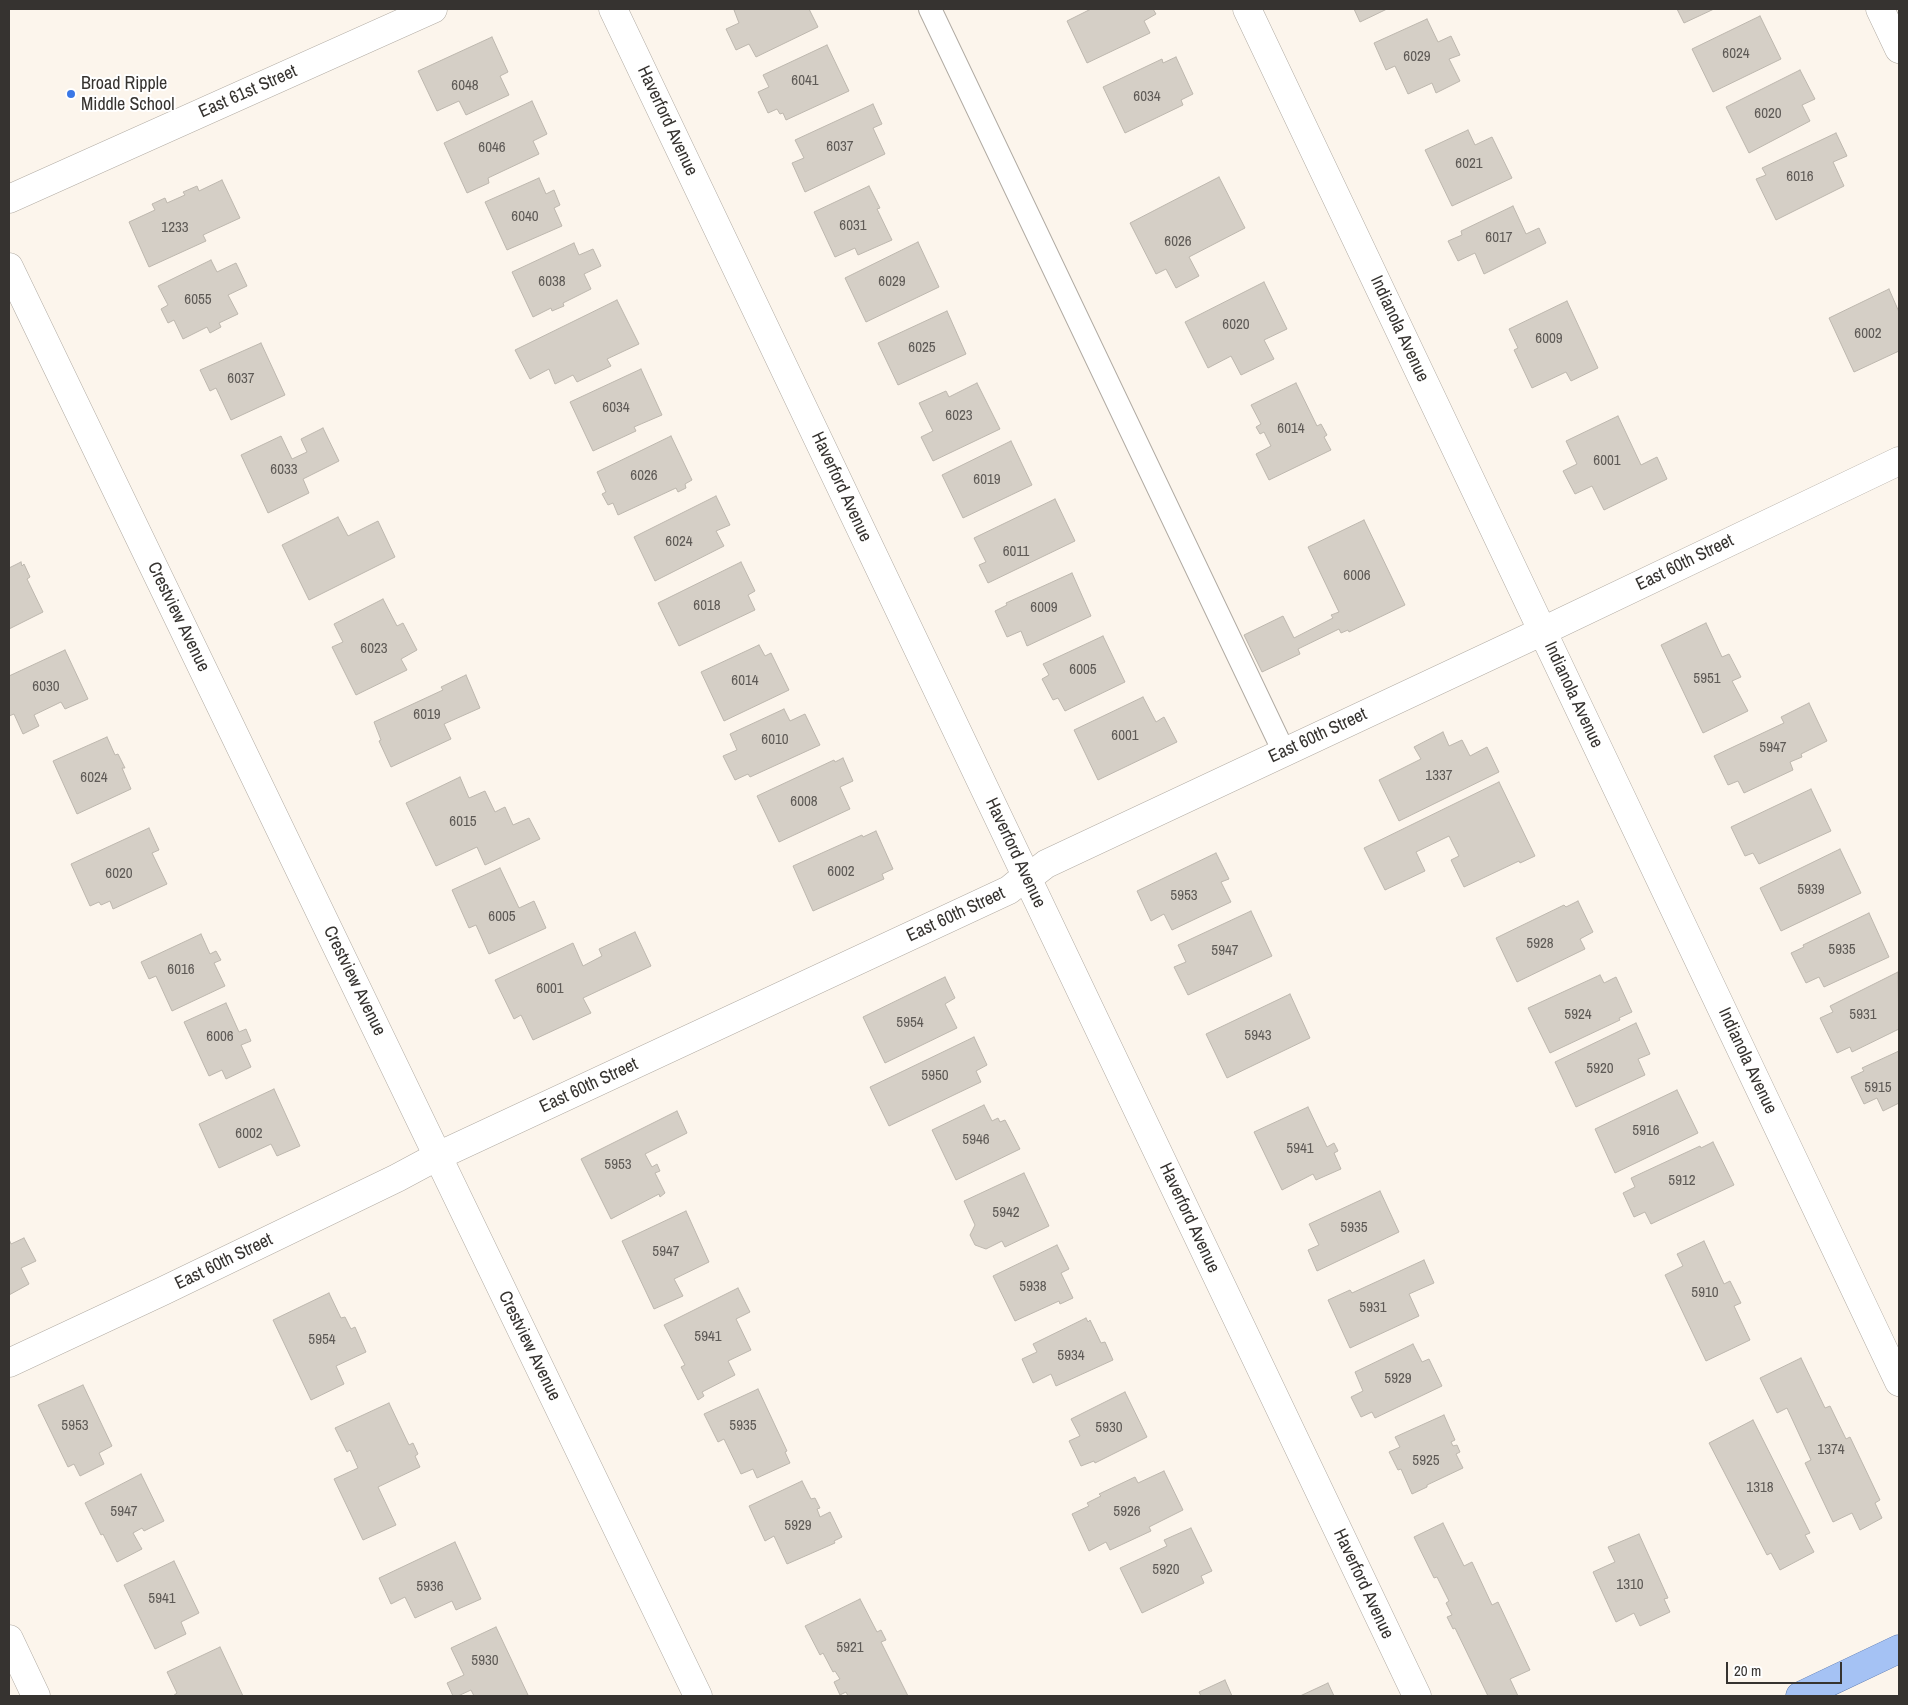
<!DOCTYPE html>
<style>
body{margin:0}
#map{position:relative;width:1908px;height:1705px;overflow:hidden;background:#fcf5ec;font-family:"Archivo Narrow",sans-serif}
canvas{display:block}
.frame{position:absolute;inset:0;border:10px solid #363330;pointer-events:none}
.scale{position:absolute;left:1726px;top:1662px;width:116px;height:22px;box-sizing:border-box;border:2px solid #363330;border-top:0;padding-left:6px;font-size:15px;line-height:18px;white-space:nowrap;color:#363330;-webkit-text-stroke:4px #fff;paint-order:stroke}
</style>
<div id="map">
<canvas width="1908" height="1705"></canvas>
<div class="frame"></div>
<div class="scale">20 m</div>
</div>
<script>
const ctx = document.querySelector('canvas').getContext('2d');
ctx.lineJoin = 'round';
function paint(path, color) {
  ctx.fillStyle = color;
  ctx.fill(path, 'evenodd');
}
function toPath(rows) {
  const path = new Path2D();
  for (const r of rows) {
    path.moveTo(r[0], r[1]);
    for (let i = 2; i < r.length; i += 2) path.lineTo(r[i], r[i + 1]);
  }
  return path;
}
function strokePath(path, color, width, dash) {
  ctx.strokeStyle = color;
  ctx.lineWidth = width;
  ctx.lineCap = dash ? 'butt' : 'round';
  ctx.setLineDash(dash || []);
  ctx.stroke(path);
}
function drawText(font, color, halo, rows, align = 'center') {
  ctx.font = font + ' "Archivo Narrow",sans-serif';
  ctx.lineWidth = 4;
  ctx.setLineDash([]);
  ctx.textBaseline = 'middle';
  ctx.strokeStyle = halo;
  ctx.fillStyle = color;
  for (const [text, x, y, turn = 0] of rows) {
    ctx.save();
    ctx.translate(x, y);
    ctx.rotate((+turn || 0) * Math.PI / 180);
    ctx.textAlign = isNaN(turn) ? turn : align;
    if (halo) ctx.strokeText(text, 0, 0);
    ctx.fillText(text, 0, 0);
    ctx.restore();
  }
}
const building = toPath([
 [737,9,809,9,818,27,756,57,749,44,736,50,726,29,739,23,734,10,737,9],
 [1091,9,1153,9,1156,14,1144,21,1150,33,1087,63,1067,21,1091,9],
 [1354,9,1387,9,1360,22,1354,9],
 [1677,9,1714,9,1684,23,1677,9],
 [1760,16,1781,59,1713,92,1692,49,1760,16],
 [1427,19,1438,42,1451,36,1460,55,1449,59,1460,81,1436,93,1432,83,1408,94,1395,66,1386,70,1374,43,1427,19],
 [492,37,508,72,500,76,509,95,466,115,459,101,437,111,418,71,492,37],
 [827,45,849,91,786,120,783,113,780,114,777,109,768,113,758,92,769,87,763,75,827,45],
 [1176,57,1193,94,1181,100,1183,105,1125,133,1103,87,1162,59,1163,63,1176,57],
 [1800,70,1815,99,1802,105,1810,121,1749,153,1726,107,1800,70],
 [532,101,547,134,533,141,539,154,488,178,489,183,467,193,444,143,532,101],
 [873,104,882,124,873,128,885,154,805,192,792,163,804,158,795,140,873,104],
 [1468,130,1475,145,1492,137,1512,178,1452,206,1425,150,1468,130],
 [1836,133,1847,156,1833,162,1844,186,1776,220,1756,179,1766,175,1762,168,1836,133],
 [1219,177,1245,228,1189,257,1199,276,1176,288,1166,269,1156,274,1130,223,1219,177],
 [539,178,546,194,554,190,560,205,554,208,562,226,507,250,485,202,539,178],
 [222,180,240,218,203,235,206,241,149,267,129,222,155,210,152,204,165,198,167,203,185,195,183,192,197,186,199,191,222,180],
 [869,186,880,208,877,209,892,240,858,255,855,248,835,257,814,212,869,186],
 [1513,206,1526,234,1539,228,1546,243,1484,274,1475,253,1458,261,1448,241,1462,235,1461,231,1513,206],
 [918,242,939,287,866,322,845,278,918,242],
 [574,243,579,255,593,249,601,266,584,274,591,289,563,303,564,306,552,311,551,308,533,317,512,272,574,243],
 [211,260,217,272,236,263,247,286,228,295,238,314,219,323,221,327,210,333,207,327,183,339,174,320,168,323,161,309,168,305,158,286,211,260],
 [1264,282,1287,329,1264,340,1274,359,1241,375,1231,356,1208,368,1185,322,1264,282],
 [1889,289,1899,312,1899,351,1854,372,1829,318,1889,289],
 [617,300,639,344,607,359,611,366,577,382,573,375,555,384,549,369,530,379,515,350,617,300],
 [1567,301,1598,368,1571,381,1566,372,1532,388,1514,350,1518,348,1509,329,1567,301],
 [947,311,966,354,898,385,878,343,947,311],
 [261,343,285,395,231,420,216,388,210,391,200,370,261,343],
 [641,369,662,415,634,427,636,431,593,451,570,402,641,369],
 [977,383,1000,429,933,461,921,437,933,431,919,403,946,391,949,397,977,383],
 [1296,383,1317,426,1321,424,1327,435,1324,437,1331,450,1269,480,1256,454,1271,446,1264,432,1260,434,1256,427,1261,424,1251,405,1296,383],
 [1618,416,1641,465,1657,457,1667,479,1604,510,1592,486,1575,494,1563,471,1577,464,1566,441,1618,416],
 [323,428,339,461,303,479,309,493,268,513,241,455,281,436,292,459,307,452,301,439,323,428],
 [671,436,692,480,685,484,686,488,678,492,676,488,618,515,613,503,608,505,602,494,606,492,597,472,671,436],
 [1011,441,1032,485,963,518,942,475,1011,441],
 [716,496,730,525,716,531,724,546,655,581,634,537,716,496],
 [1055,499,1075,541,988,583,979,565,986,562,974,538,1055,499],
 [338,517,348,536,378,521,395,557,309,600,282,545,338,517],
 [1364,520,1405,605,1349,632,1348,630,1341,633,1339,629,1298,649,1300,654,1262,672,1244,635,1283,616,1294,638,1333,618,1331,615,1339,612,1308,547,1364,520],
 [21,562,22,566,24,564,30,577,27,579,43,612,9,629,9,568,21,562],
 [741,562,755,591,748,595,755,610,679,646,658,603,741,562],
 [1072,573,1091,616,1027,646,1021,631,1007,637,995,611,1007,605,1006,603,1072,573],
 [383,599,397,626,403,623,417,650,401,659,407,670,356,695,332,647,343,642,334,624,383,599],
 [1706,623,1722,657,1729,654,1741,677,1732,681,1748,711,1703,733,1661,645,1706,623],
 [1103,636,1125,682,1065,711,1058,698,1053,700,1042,679,1049,675,1043,664,1103,636],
 [759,645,765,656,771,653,789,690,724,721,701,672,759,645],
 [65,650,88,699,65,709,61,702,34,715,39,726,23,734,14,714,9,716,9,676,65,650],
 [466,675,480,708,444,724,451,739,391,767,379,741,381,740,374,722,443,690,441,687,466,675],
 [1143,697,1156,722,1164,717,1177,742,1098,780,1074,730,1143,697],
 [1809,703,1827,741,1801,754,1802,757,1790,762,1793,770,1744,793,1738,781,1728,785,1714,756,1784,723,1781,717,1809,703],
 [784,709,790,721,805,714,820,745,750,777,748,774,735,780,723,756,737,750,730,734,784,709],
 [1443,732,1449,746,1462,740,1470,756,1487,747,1499,772,1399,821,1379,780,1421,759,1414,747,1443,732],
 [107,737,115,755,118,754,125,768,122,768,131,789,77,814,53,761,107,737],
 [843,758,853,781,840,787,850,809,779,842,757,796,834,760,835,762,843,758],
 [460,777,469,798,485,791,495,812,505,807,513,825,529,818,540,839,485,865,477,847,436,866,406,803,460,777],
 [1499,782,1535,856,1520,863,1519,861,1464,887,1451,860,1459,856,1449,836,1416,852,1425,871,1385,890,1364,848,1499,782],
 [1811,789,1831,831,1759,864,1753,853,1745,856,1731,827,1811,789],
 [149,828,159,850,152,853,167,884,113,909,110,901,101,905,99,902,90,906,71,864,149,828],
 [876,831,893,869,882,874,884,879,813,911,793,866,862,835,863,837,876,831],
 [1840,849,1861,893,1781,931,1760,888,1840,849],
 [1216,853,1229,879,1221,882,1231,902,1172,930,1164,914,1151,921,1137,891,1216,853],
 [500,868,519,908,534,901,546,928,489,954,476,925,469,928,452,890,500,868],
 [1578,901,1593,932,1580,939,1585,949,1517,982,1496,938,1564,905,1566,907,1578,901],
 [1251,911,1272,956,1188,995,1174,967,1186,962,1178,945,1251,911],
 [1869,913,1889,957,1824,987,1819,977,1806,983,1791,953,1804,947,1803,945,1869,913],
 [635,932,651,966,583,998,591,1013,533,1040,521,1015,514,1019,495,980,573,943,583,966,602,956,599,949,635,932],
 [201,934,210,954,216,951,221,960,214,963,225,986,172,1011,156,976,149,979,141,962,201,934],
 [1898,972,1899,1029,1852,1052,1850,1047,1837,1053,1820,1018,1833,1012,1830,1006,1898,972],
 [1600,975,1604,983,1616,977,1632,1012,1619,1018,1620,1020,1550,1053,1528,1008,1600,975],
 [945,977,955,998,945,1004,957,1028,885,1063,863,1017,945,977],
 [1290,994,1310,1038,1227,1078,1206,1034,1290,994],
 [226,1003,239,1032,246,1029,251,1041,241,1045,251,1067,226,1079,222,1070,209,1076,184,1022,226,1003],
 [1636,1023,1650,1054,1638,1059,1645,1075,1576,1107,1555,1062,1636,1023],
 [974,1037,987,1065,976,1071,981,1082,889,1126,870,1087,974,1037],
 [1899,1051,1899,1103,1883,1111,1877,1098,1864,1104,1851,1077,1864,1071,1862,1068,1899,1051],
 [274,1089,300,1146,277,1156,271,1144,219,1168,199,1124,274,1089],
 [1677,1090,1698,1133,1615,1173,1595,1129,1677,1090],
 [984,1105,992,1121,998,1118,1000,1122,1005,1120,1020,1149,956,1180,932,1130,984,1105],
 [1308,1107,1327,1147,1334,1143,1338,1151,1334,1153,1341,1169,1316,1180,1313,1174,1282,1190,1254,1132,1308,1107],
 [677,1111,687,1133,645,1154,652,1167,657,1164,660,1171,655,1173,665,1193,660,1197,659,1194,611,1219,581,1159,677,1111],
 [1713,1142,1734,1185,1651,1224,1645,1212,1634,1217,1623,1193,1635,1187,1631,1178,1700,1146,1701,1148,1713,1142],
 [1024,1173,1049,1226,1005,1247,1002,1241,986,1249,975,1245,970,1235,975,1225,964,1201,1024,1173],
 [1380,1191,1399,1232,1317,1271,1308,1250,1319,1245,1309,1224,1380,1191],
 [686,1211,709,1262,674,1279,683,1296,654,1309,622,1241,686,1211],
 [24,1238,36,1261,21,1268,29,1284,9,1295,9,1239,11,1244,24,1238],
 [1704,1241,1724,1284,1730,1281,1741,1303,1734,1306,1750,1340,1706,1361,1665,1275,1683,1266,1677,1254,1704,1241],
 [1057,1245,1069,1269,1061,1273,1073,1298,1060,1304,1059,1301,1015,1321,993,1276,1057,1245],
 [1424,1260,1434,1283,1409,1294,1419,1316,1350,1348,1328,1300,1350,1290,1352,1293,1424,1260],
 [738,1288,750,1312,736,1319,751,1350,728,1361,735,1375,702,1392,704,1396,698,1400,681,1367,685,1365,664,1325,738,1288],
 [329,1293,341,1318,345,1317,351,1329,355,1327,366,1352,336,1366,344,1384,311,1400,273,1320,329,1293],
 [1086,1318,1088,1322,1090,1320,1101,1343,1105,1342,1113,1360,1056,1386,1051,1374,1033,1383,1022,1359,1037,1352,1033,1344,1086,1318],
 [1413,1344,1422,1362,1429,1359,1442,1386,1375,1418,1372,1412,1361,1417,1351,1397,1363,1391,1355,1372,1413,1344],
 [1801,1358,1825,1408,1830,1406,1846,1439,1850,1437,1880,1500,1875,1503,1882,1518,1860,1530,1852,1513,1833,1522,1805,1463,1811,1460,1787,1408,1777,1413,1760,1378,1801,1358],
 [83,1385,112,1446,99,1453,104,1464,80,1476,74,1464,68,1467,38,1405,83,1385],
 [758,1389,787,1451,785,1452,790,1463,757,1478,753,1469,741,1474,724,1439,718,1442,704,1414,758,1389],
 [1125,1392,1147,1437,1095,1463,1094,1461,1081,1466,1069,1441,1080,1436,1071,1419,1125,1392],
 [389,1403,409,1445,413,1443,418,1454,415,1456,420,1467,378,1487,396,1525,363,1540,334,1479,358,1468,350,1450,347,1452,335,1428,389,1403],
 [1444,1415,1455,1440,1451,1442,1453,1446,1457,1445,1460,1452,1456,1454,1463,1468,1427,1485,1427,1487,1412,1494,1401,1469,1398,1470,1389,1452,1400,1447,1395,1437,1444,1415],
 [1753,1420,1810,1533,1805,1535,1814,1552,1780,1570,1771,1553,1767,1555,1709,1443,1753,1420],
 [1164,1471,1183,1510,1149,1527,1151,1531,1110,1550,1106,1542,1089,1551,1072,1514,1089,1506,1087,1503,1101,1496,1099,1494,1135,1477,1138,1483,1164,1471],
 [141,1474,164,1521,144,1531,142,1528,133,1533,142,1549,117,1562,103,1534,101,1535,85,1503,141,1474],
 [802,1481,811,1499,815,1498,820,1508,817,1509,820,1517,830,1512,842,1537,834,1541,835,1543,787,1564,774,1536,765,1541,749,1506,802,1481],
 [1443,1523,1464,1566,1472,1562,1492,1605,1498,1602,1530,1670,1510,1679,1518,1696,1488,1696,1455,1628,1453,1629,1447,1617,1452,1615,1446,1603,1449,1601,1437,1577,1434,1578,1414,1537,1443,1523],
 [1191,1528,1212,1571,1201,1576,1204,1583,1142,1613,1120,1568,1167,1546,1164,1540,1191,1528],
 [1639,1534,1668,1598,1664,1599,1670,1612,1640,1626,1634,1613,1616,1622,1593,1572,1615,1562,1608,1547,1639,1534],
 [455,1542,481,1599,456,1610,452,1601,415,1618,405,1597,391,1604,379,1578,455,1542],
 [174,1561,199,1613,181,1622,186,1634,155,1649,124,1585,174,1561],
 [860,1599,877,1632,881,1630,886,1640,881,1642,908,1696,848,1696,846,1692,840,1695,834,1682,840,1679,835,1671,833,1672,823,1653,820,1655,805,1626,860,1599],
 [496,1627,528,1695,524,1696,474,1696,471,1690,458,1696,453,1696,447,1683,464,1675,451,1648,496,1627],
 [220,1647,243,1696,173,1696,177,1693,167,1672,220,1647],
 [1225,1680,1232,1696,1201,1696,1199,1692,1225,1680],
 [1328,1683,1334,1696,1300,1696,1328,1683]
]);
paint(building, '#d5cfc6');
strokePath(building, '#bdb7ae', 1);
const lane = toPath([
 [930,9,1284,752]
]);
const street = toPath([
 [613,9,1417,1696],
 [1247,9,1899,1382],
 [1880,9,1899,49],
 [9,199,433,9],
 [9,267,698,1696],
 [9,1363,163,1291,397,1178,438,1156,1009,890,1026,876,1037,871,1046,864,1543,631,1899,461],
 [9,1639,36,1696]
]);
const primary = toPath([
 [1800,1696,1899,1649]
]);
strokePath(lane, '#b1aba3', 24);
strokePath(street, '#b1aba3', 29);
strokePath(primary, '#5775ab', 29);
strokePath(lane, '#fff', 22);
strokePath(street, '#fff', 28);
strokePath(primary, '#a5c2f4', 28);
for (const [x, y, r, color] of [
 [71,94,5,"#3a77e6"]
]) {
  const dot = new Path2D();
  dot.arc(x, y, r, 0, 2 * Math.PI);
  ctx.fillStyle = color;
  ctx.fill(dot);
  strokePath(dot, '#fff', 2);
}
drawText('15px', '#5e5a56', null, [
 ["6024",1736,54],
 ["6029",1417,57],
 ["6041",805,81],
 ["6048",465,86],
 ["6034",1147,97],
 ["6020",1768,114],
 ["6037",840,147],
 ["6046",492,148],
 ["6021",1469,164],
 ["6016",1800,177],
 ["6040",525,217],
 ["6031",853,226],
 ["1233",175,228],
 ["6017",1499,238],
 ["6026",1178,242],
 ["6038",552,282],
 ["6029",892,282],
 ["6055",198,300],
 ["6020",1236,325],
 ["6002",1868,334],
 ["6009",1549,339],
 ["6025",922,348],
 ["6037",241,379],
 ["6034",616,408],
 ["6023",959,416],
 ["6014",1291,429],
 ["6001",1607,461],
 ["6033",284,470],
 ["6026",644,476],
 ["6019",987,480],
 ["6024",679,542],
 ["6011",1016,552],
 ["6006",1357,576],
 ["6018",707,606],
 ["6009",1044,608],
 ["6023",374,649],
 ["6005",1083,670],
 ["5951",1707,679],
 ["6014",745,681],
 ["6030",46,687],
 ["6019",427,715],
 ["6001",1125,736],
 ["6010",775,740],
 ["5947",1773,748],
 ["1337",1439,776],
 ["6024",94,778],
 ["6008",804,802],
 ["6015",463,822],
 ["6002",841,872],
 ["6020",119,874],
 ["5939",1811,890],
 ["5953",1184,896],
 ["6005",502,917],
 ["5928",1540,944],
 ["5935",1842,950],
 ["5947",1225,951],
 ["6016",181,970],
 ["6001",550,989],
 ["5924",1578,1015],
 ["5931",1863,1015],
 ["5954",910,1023],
 ["5943",1258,1036],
 ["6006",220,1037],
 ["5920",1600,1069],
 ["5950",935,1076],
 ["5915",1878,1088],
 ["5916",1646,1131],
 ["6002",249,1134],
 ["5946",976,1140],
 ["5941",1300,1149],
 ["5953",618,1165],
 ["5912",1682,1181],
 ["5942",1006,1213],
 ["5935",1354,1228],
 ["5947",666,1252],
 ["5938",1033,1287],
 ["5910",1705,1293],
 ["5931",1373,1308],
 ["5941",708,1337],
 ["5954",322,1340],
 ["5934",1071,1356],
 ["5929",1398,1379],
 ["5953",75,1426],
 ["5935",743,1426],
 ["5930",1109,1428],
 ["1374",1831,1450],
 ["5925",1426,1461],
 ["1318",1760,1488],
 ["5947",124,1512],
 ["5926",1127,1512],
 ["5929",798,1526],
 ["5920",1166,1570],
 ["1310",1630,1585],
 ["5936",430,1587],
 ["5941",162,1599],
 ["5921",850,1648],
 ["5930",485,1661]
]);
drawText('18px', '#363330', '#fff', [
 ["Broad Ripple",81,84],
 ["Middle School",81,105]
], 'left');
drawText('18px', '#363330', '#fff', [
 ["East 61st Street",248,92,-24],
 ["Haverford Avenue",667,121,65],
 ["Indianola Avenue",1399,329,65],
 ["Haverford Avenue",841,487,65],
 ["East 60th Street",1685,563,-26],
 ["Crestview Avenue",178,617,64],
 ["Indianola Avenue",1573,695,65],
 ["East 60th Street",1318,736,-25],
 ["Haverford Avenue",1015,853,65],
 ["East 60th Street",956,915,-25],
 ["Crestview Avenue",354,981,64],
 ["Indianola Avenue",1747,1061,65],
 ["East 60th Street",589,1086,-25],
 ["Haverford Avenue",1189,1218,65],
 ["East 60th Street",224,1262,-26],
 ["Crestview Avenue",529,1346,64],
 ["Haverford Avenue",1363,1584,65]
]);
</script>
